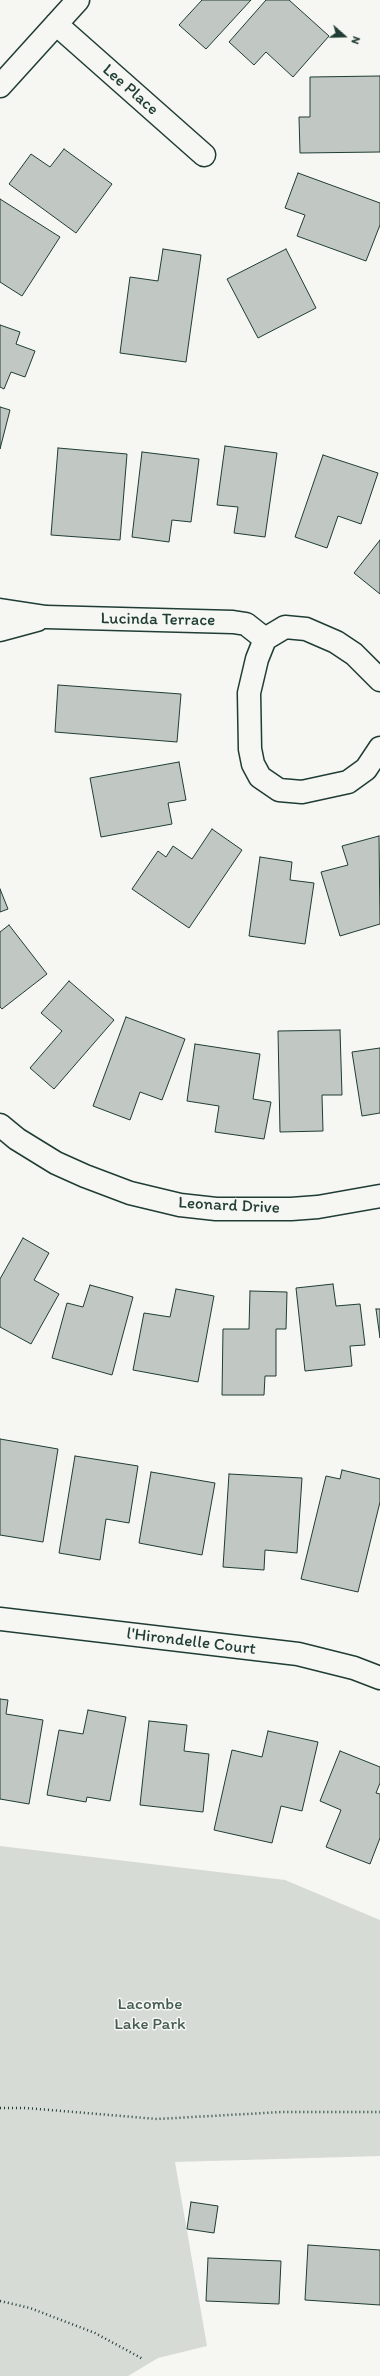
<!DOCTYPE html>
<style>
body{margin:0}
#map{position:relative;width:380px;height:2376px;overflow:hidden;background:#f6f6f2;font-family:Itim,sans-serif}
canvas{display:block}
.north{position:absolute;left:324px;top:16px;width:40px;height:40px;-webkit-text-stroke:3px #f6f6f2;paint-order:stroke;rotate:110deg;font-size:11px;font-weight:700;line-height:16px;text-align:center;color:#1f3d34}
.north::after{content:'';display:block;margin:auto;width:14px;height:18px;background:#1f3d34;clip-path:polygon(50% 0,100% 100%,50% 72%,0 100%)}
</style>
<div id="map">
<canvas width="380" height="2376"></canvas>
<div class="north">N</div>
</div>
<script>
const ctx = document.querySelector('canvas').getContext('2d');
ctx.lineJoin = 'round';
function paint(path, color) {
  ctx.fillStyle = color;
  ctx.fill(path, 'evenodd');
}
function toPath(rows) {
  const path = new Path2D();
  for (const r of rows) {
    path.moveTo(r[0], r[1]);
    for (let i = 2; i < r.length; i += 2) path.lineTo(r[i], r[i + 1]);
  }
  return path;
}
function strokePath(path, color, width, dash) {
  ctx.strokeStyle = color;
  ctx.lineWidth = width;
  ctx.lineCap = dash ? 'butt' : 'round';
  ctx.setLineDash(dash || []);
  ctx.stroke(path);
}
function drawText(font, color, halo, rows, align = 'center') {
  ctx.font = font + ' Itim,sans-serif';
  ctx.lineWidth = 3;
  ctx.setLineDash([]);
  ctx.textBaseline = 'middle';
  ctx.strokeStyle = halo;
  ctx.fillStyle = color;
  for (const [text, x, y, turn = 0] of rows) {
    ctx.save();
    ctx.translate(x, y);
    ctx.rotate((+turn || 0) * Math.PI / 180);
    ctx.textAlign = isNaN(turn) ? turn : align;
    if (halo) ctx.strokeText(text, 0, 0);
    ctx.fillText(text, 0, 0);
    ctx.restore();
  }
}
paint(toPath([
 [0,1846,285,1880,380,1920,380,2156,175,2162,207,2346,158,2358,128,2376,0,2376]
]), '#d6dbd6');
const building = toPath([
 [202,0,251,0,206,49,179,25,202,0],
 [266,0,289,0,329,36,293,77,266,52,254,65,229,42,266,0],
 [380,76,380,152,300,153,299,117,310,117,310,77,380,76],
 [64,149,112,184,76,233,9,184,31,154,50,167,64,149],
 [298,173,380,203,380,225,366,261,297,236,305,215,285,208,298,173],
 [0,199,60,237,22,296,0,282,0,199],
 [163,249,201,255,186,362,120,353,130,277,158,281,163,249],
 [286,249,316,308,258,338,227,279,286,249],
 [0,325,20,332,16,344,35,351,25,377,11,372,4,389,0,387,0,325],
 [0,407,10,410,0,449,0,407],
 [225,446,277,453,265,537,234,533,238,507,217,505,225,446],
 [58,448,127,454,120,540,51,535,58,448],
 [142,452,199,459,191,522,172,520,169,542,132,537,142,452],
 [323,455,378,473,361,524,338,516,327,548,295,537,323,455],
 [380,540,380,594,354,573,380,540],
 [58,685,181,694,177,742,55,732,58,685],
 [179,762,186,800,168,803,172,824,101,837,90,778,179,762],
 [212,829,242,850,189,928,132,889,158,851,166,857,173,846,192,859,212,829],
 [379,836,380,924,340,936,321,872,348,865,342,846,379,836],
 [260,857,292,862,290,880,314,883,305,944,249,936,260,857],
 [0,889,8,909,0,912,0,889],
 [9,925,47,974,2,1009,0,1007,0,932,9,925],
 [69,981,114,1020,54,1089,30,1068,62,1031,41,1013,69,981],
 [126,1017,185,1039,162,1100,140,1092,130,1120,93,1106,126,1017],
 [340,1030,342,1095,322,1095,323,1131,280,1132,278,1031,340,1030],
 [195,1044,260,1054,253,1099,271,1102,264,1139,215,1132,219,1106,187,1101,195,1044],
 [380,1048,380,1113,362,1116,352,1052,380,1048],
 [23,1238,49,1253,34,1280,59,1294,31,1344,0,1327,0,1279,23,1238],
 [333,1284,336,1306,360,1304,365,1345,350,1346,352,1366,305,1371,296,1288,333,1284],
 [90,1285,133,1297,112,1375,52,1358,67,1303,83,1307,90,1285],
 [176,1289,214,1296,198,1382,133,1370,144,1313,170,1317,176,1289],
 [250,1291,287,1292,286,1329,276,1329,276,1376,265,1376,264,1395,222,1395,223,1329,249,1329,250,1291],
 [376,1309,380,1309,380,1338,376,1309],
 [0,1439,58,1449,43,1542,0,1535,0,1439],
 [75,1456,138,1466,129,1523,106,1519,100,1560,59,1553,75,1456],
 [342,1470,380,1479,380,1502,358,1592,301,1579,326,1476,340,1479,342,1470],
 [151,1472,215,1483,202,1555,139,1543,151,1472],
 [229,1474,302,1478,297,1553,265,1550,264,1570,223,1567,229,1474],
 [0,1699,8,1700,6,1714,43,1720,29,1804,0,1799,0,1699],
 [88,1710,126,1717,110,1801,87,1797,86,1802,47,1795,59,1730,83,1734,88,1710],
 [149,1721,187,1725,184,1751,209,1754,203,1812,140,1805,149,1721],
 [268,1731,318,1742,302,1811,281,1806,272,1843,214,1830,232,1750,262,1757,268,1731],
 [340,1751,380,1767,380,1783,376,1793,380,1794,380,1838,370,1864,326,1847,341,1810,320,1801,340,1751],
 [191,2202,218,2206,214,2233,187,2229,191,2202],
 [308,2245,380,2250,380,2305,305,2300,308,2245],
 [208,2258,281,2261,279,2304,206,2301,208,2258]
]);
paint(building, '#c1c8c3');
strokePath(building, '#1f3d34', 1);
const street = toPath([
 [56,24,204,155],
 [0,86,78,0],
 [0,610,46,617,233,622,246,624,265,639],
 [0,630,37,620],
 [380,680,354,654,336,642,306,629,285,627,265,639,257,659,249,693,250,749,253,764,260,777,279,790,302,792,348,782,366,769,380,748],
 [0,1125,17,1139,56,1163,85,1176,130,1193,180,1205,216,1209,291,1209,318,1207,380,1196],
 [0,1619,298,1654,354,1668,380,1678]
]);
strokePath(street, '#1f3d34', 25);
strokePath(toPath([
 [0,2108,26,2108,157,2119,282,2112,380,2112],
 [0,2301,30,2308,95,2333,143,2359]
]), '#1f3d34', 2.5, [1, 3]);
strokePath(street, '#f6f6f2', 22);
drawText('17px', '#1f3d34', '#f6f6f2', [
 ["Lee Place",130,90,41],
 ["Lucinda Terrace",158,620,1],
 ["Leonard Drive",229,1206,3],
 ["l'Hirondelle Court",191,1642,7]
]);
drawText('17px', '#445d54', '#f6f6f2', [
 ["Lacombe",150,2005],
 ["Lake Park",150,2025]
]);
</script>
